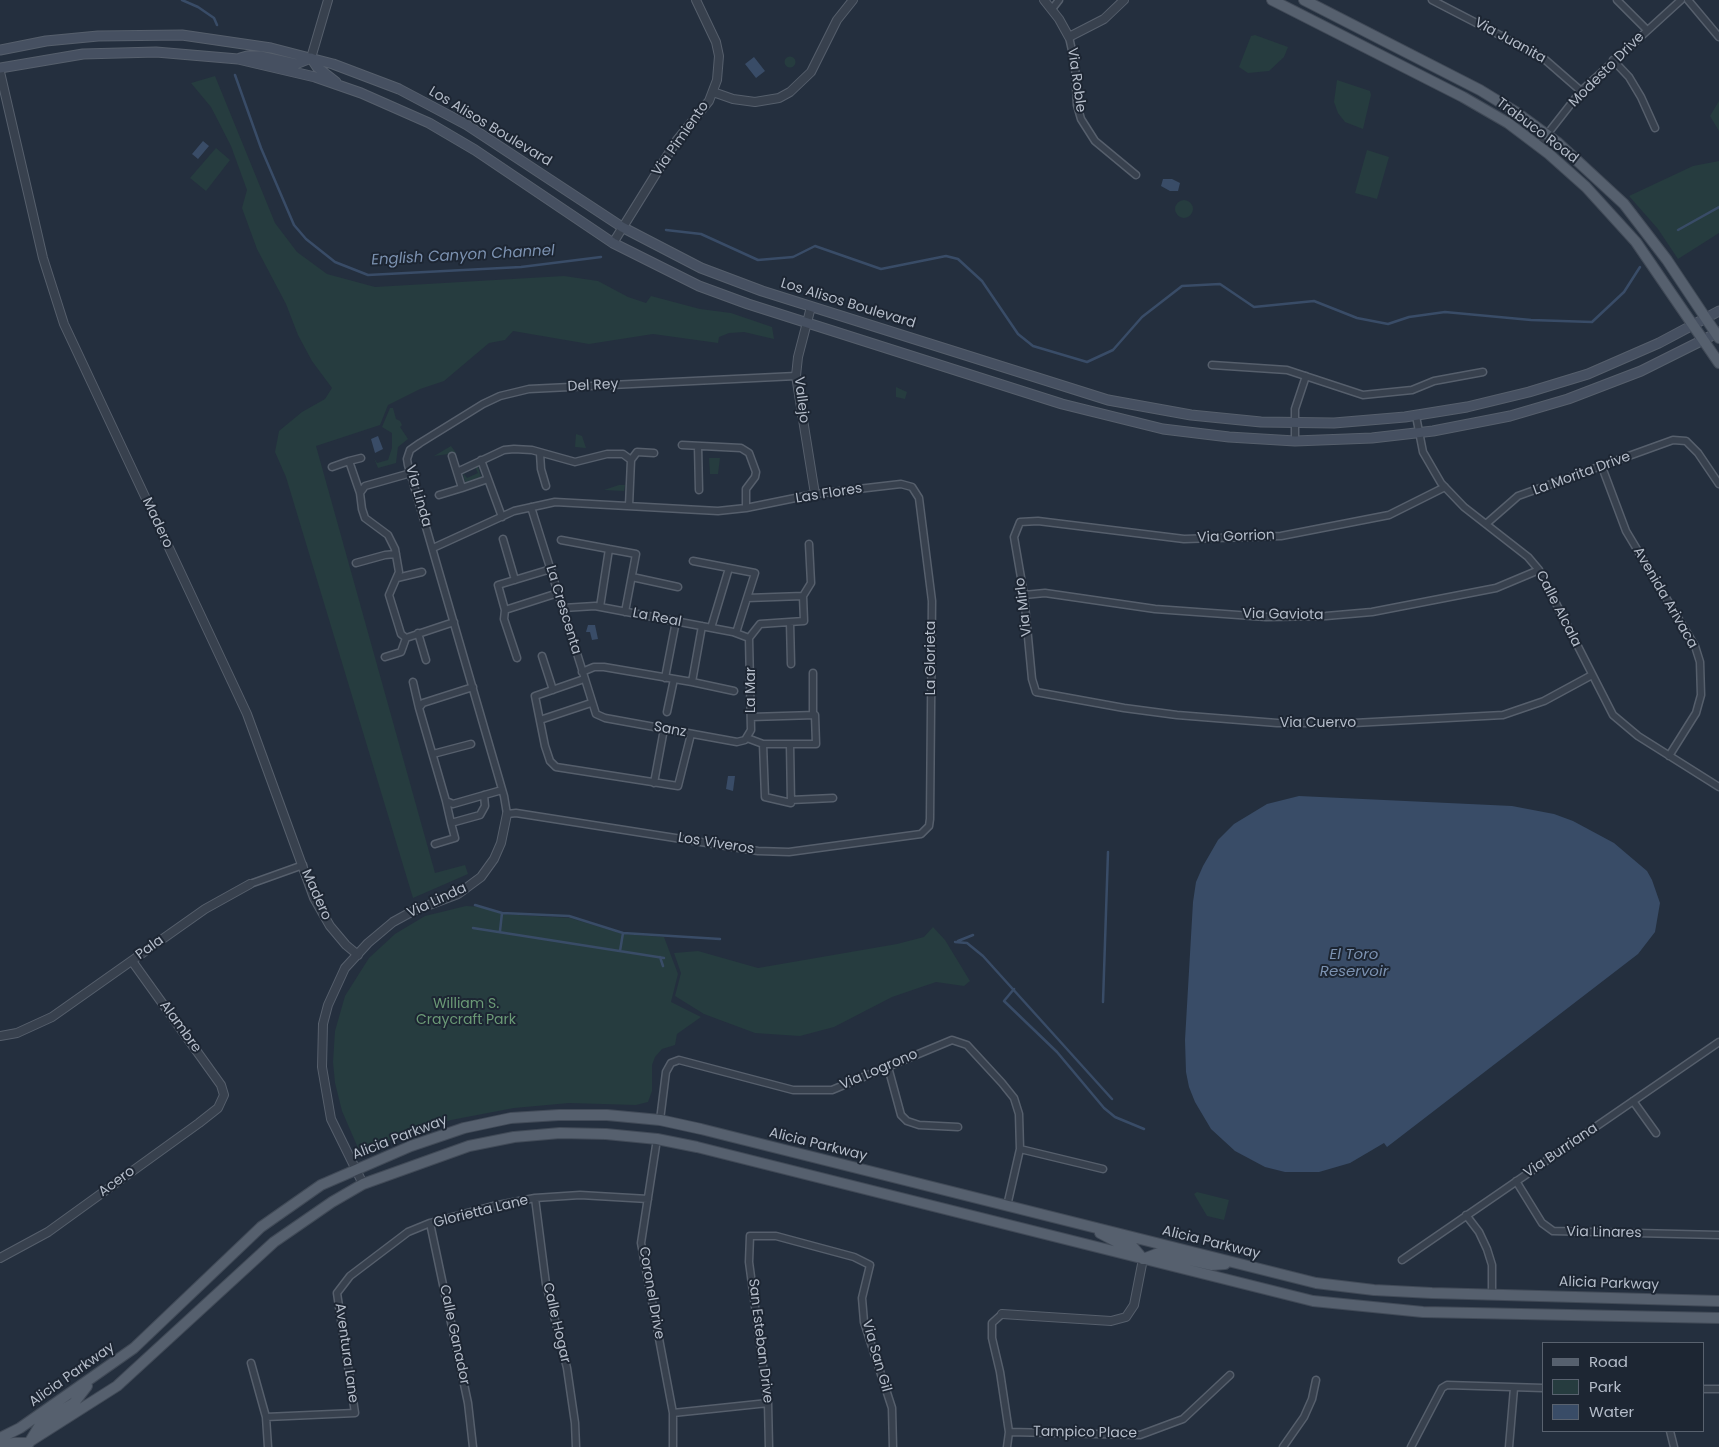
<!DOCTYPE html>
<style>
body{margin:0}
#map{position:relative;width:1719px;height:1447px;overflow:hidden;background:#242f3e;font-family:Poppins,sans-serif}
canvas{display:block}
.legend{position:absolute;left:1542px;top:1342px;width:162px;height:90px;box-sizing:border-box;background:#1d2633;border:1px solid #59626f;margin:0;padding:6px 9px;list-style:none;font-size:15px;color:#b4bcc9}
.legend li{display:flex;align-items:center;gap:10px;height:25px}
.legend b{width:25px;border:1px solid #59626f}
</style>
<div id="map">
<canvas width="1719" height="1447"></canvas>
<ul class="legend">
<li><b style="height:6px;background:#56606e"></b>Road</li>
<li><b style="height:14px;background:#263c3f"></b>Park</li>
<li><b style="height:14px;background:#394c67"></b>Water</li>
</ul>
</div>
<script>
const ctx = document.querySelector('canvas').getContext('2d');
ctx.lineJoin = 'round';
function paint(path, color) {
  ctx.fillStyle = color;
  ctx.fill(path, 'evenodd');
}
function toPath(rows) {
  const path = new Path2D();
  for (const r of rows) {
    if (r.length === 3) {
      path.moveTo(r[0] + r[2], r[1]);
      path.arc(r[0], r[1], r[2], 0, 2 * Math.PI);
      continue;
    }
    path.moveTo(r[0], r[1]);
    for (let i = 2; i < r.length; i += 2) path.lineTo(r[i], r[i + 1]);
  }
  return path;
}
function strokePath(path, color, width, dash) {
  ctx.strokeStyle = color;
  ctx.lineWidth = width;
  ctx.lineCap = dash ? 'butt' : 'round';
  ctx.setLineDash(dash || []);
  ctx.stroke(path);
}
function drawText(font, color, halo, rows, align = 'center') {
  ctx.font = font + ' Poppins,sans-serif';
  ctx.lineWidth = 4;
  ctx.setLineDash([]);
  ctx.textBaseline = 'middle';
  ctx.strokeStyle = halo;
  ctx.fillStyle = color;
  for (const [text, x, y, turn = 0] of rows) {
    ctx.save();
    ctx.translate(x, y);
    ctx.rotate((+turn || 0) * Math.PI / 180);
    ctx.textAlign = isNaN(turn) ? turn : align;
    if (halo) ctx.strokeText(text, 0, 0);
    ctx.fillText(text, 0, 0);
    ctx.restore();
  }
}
paint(toPath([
 [1255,35,1288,47,1284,57,1269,71,1248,73,1239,67,1251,36],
 [790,62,5.5],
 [215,76,275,223,297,252,327,274,375,287,564,276,598,281,628,297,646,303,651,296,700,309,731,313,772,327,774,339,744,332,729,333,719,337,718,343,653,334,589,344,513,331,505,340,489,343,444,381,420,389,388,405,380,425,316,446,435,873,465,865,468,874,413,898,286,477,275,452,279,431,302,412,325,399,332,388,312,361,298,335,286,304,257,249,242,208,247,190,231,146,211,107,191,83],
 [1337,80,1370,91,1371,95,1363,129,1345,122,1338,113,1334,102],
 [1719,101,1719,131,1710,116],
 [216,148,230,160,206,191,190,178],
 [1367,150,1389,157,1377,199,1355,193],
 [1719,161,1719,233,1678,259,1658,229,1629,196,1693,166],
 [1184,209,9],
 [896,387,907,392,905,399,896,397],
 [390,408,393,408,396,419,400,421,402,425,400,427,408,439,398,447,396,463,378,468,374,458,377,463,388,460,392,448,392,433,382,427],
 [576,434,582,436,586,448,575,447],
 [451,446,456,453,434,456],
 [709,458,720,458,718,474,710,474],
 [475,467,478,467,481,477,465,482,463,473,467,478,478,473],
 [619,485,625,485,624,491,604,490],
 [466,906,482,907,502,914,570,918,623,934,664,937,678,974,671,1002,701,1017,677,1034,675,1045,662,1049,655,1057,652,1065,652,1091,648,1102,636,1105,569,1103,514,1108,451,1120,399,1137,368,1151,358,1148,342,1111,335,1083,333,1062,335,1031,345,996,369,958,395,934,425,916],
 [933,927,945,940,970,981,964,986,936,982,892,997,834,1027,800,1036,755,1033,704,1014,675,996,681,973,674,953,698,951,758,968,897,944,924,937],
 [1197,1192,1229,1200,1224,1220,1207,1216,1194,1194]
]), '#263c3f');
paint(toPath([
 [754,57,765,71,756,78,745,64],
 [203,141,209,146,198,159,192,154],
 [1163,179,1172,179,1180,183,1178,191,1170,191,1161,186],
 [378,436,383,449,375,453,371,439],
 [588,625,595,625,598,639,592,640,590,632,586,632],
 [728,776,735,776,733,791,726,789],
 [1299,796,1512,806,1554,814,1573,821,1614,843,1647,871,1652,880,1660,903,1655,932,1638,954,1387,1147,1384,1143,1350,1163,1319,1172,1285,1172,1265,1167,1235,1151,1211,1129,1195,1102,1189,1087,1186,1072,1185,1040,1193,902,1196,882,1203,866,1218,840,1234,824,1267,804]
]), '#394c67');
strokePath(toPath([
 [182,0,198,7,214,18,217,25],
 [235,75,261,148,294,225,306,239,335,262,368,275,521,267,601,257],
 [666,230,701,234,758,260,793,257,815,246,881,269,946,256,958,259,982,281,1018,334,1033,346,1087,362,1113,350,1142,317,1182,286,1220,284,1254,307,1314,301,1357,318,1388,324,1409,317,1445,312,1531,320,1592,322,1624,292,1640,267],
 [1678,230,1719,207],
 [475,905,502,913],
 [473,928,664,958],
 [500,931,502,913,569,916,623,933],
 [958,941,973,935],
 [955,942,967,943,983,956,1112,1099],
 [620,951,623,933,720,939],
 [660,957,663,966],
 [1014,989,1004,1001,1057,1052,1104,1108,1115,1117,1144,1129],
 [1103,1002,1108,852]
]), '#394c67', 2.5);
const minor = toPath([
 [1432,0,1542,57,1581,91],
 [1617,0,1647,30],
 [1688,0,1719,37],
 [1052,9,1059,0],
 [1069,37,1075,64,1077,105,1081,119,1095,141,1136,175],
 [1613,60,1629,77,1641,97,1655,128],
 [1538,146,1581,91,1681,0],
 [1212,365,1287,370,1363,395,1412,390,1434,381,1483,372],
 [1416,416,1423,452,1441,483,1464,507,1528,557,1539,570,1613,715,1638,736,1719,787],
 [1295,441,1295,409,1306,376],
 [682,445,741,448,749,453,756,472,755,477,746,489,746,508],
 [698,446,699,490],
 [540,453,541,469,546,486],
 [481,460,502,517],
 [631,460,637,452,654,453],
 [349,461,361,458],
 [332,467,349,461,360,493],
 [1602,467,1626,531,1695,646,1700,662,1701,695,1696,713,1669,756],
 [457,472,504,450,514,449,532,450,575,462,607,454,623,454,631,460,629,506],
 [411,473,365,486,360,493,362,509,365,518,388,535,395,549,399,572,389,595,401,634,406,638,454,622],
 [1445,487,1389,515,1281,536,1184,539,1038,521,1020,522,1014,537,1024,595,1032,679,1036,692,1124,708,1177,715,1277,723,1354,723,1503,715,1544,701,1592,675],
 [462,488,488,479],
 [439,495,462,488,452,456],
 [531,507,596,714,605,718,737,742,745,740,751,730,749,638],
 [1486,524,1518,496,1673,440,1686,441,1698,453,1719,484],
 [503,539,515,580],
 [561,540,609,549],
 [433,548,514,511,555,502,718,511,746,508,815,494,901,484,912,487,919,498,932,601,930,819,929,826,921,834,789,852,758,851,516,813,507,814,504,796,408,465,407,459,410,450,420,443,483,404,500,396,529,389,796,376],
 [693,561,755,573,747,598],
 [356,563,385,555,396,554],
 [551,569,498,585,505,610,558,593],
 [632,577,678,587],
 [397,578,422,572],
 [1024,595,1045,593,1155,609,1266,617,1326,616,1372,612,1496,588,1539,570],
 [600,607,609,549,636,554,625,612],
 [563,608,595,606,733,632,749,638],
 [505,610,504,619,517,658],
 [790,622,791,664],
 [702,626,692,682,734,691],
 [711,628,729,568],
 [418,633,426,660],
 [736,633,747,598,803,596],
 [749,638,760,624,804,621,803,596,811,583,809,544],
 [542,656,553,690],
 [385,657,401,652,406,638],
 [582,672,594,667,604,667,692,682],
 [813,673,813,715],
 [665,678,676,621],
 [584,679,535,696,545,746,550,761,556,767,678,786,691,734],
 [413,682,419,708],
 [473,687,423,703,419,708,446,801,453,804,502,790],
 [667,712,674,679],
 [540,720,591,703],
 [747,738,763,744,816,744,815,715,751,717],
 [763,744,765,797,791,803,790,744],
 [433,754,471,744],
 [654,783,664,729],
 [791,800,833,798],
 [446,801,451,823,480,815,485,806,484,795],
 [435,844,455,838,451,823],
 [250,884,303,865],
 [888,1067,901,1115,907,1121,919,1125,958,1127],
 [1633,1101,1656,1133],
 [660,1120,666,1072,671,1063,679,1060,793,1090,832,1090,952,1040,967,1045,1002,1083,1014,1098,1019,1114,1020,1149,1007,1206],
 [657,1139,641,1243,673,1413,673,1447],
 [1020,1149,1103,1169],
 [1516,1181,1542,1223,1553,1231,1719,1235],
 [535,1198,546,1284,567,1368,575,1423,576,1447],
 [1466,1215,1479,1232,1487,1249,1492,1265,1492,1294],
 [430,1223,468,1403,473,1447],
 [1402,1260,1719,1042],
 [1002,1314,992,1323,992,1338,1000,1372,1009,1432,1007,1447],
 [251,1363,266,1417,268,1447],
 [1703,1389,1719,1389],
 [673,1413,768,1403],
 [266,1417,355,1413,337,1293,350,1276,408,1232,430,1223,493,1206,535,1198,580,1195,648,1199],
 [1670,1431,1674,1447],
 [1009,1432,1140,1435,1183,1419,1230,1375],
 [769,1447,768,1403,749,1262,750,1236,776,1236,854,1257,870,1265,862,1298,864,1322,892,1408,893,1447],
 [1283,1447,1304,1417,1312,1399,1316,1380],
 [1411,1447,1442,1388,1447,1385,1543,1388],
 [1509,1447,1514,1388]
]);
const tertiary = toPath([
 [1044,0,1059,19,1069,37,1104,19,1124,0],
 [311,58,328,0],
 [0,72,43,258,64,324,247,714,314,898,330,926,346,945,358,955],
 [713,92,733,99,755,102,779,98,790,92,811,72,837,20,853,0],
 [613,243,677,140,709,101,717,80,719,56,716,42,696,0],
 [811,307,798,357,796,376,815,494],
 [0,1036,17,1033,52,1017,205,909,250,884],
 [363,1184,331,1119,322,1067,323,1024,328,1005,345,968,368,943,393,922,413,911,458,894,481,877,494,859,501,843,507,814],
 [0,1258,48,1232,199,1123,218,1108,224,1095,221,1085,132,961],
 [1002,1314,1111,1321,1126,1317,1134,1305,1143,1259]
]);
const secondary = toPath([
 [0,50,46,41,98,36,182,35,271,48,333,64,399,89,467,125,622,227,701,268,762,291,1108,400,1191,415,1261,422,1334,423,1405,417,1467,407,1529,392,1588,374,1659,343,1719,311],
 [240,58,247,56,260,56,296,64,311,58,317,67,336,82],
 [0,68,83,54,156,52,238,59,315,77,361,93,429,123,475,150,613,243,699,286,748,304,1062,404,1163,429,1229,437,1295,441,1372,438,1433,431,1510,416,1568,399,1641,371,1719,332]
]);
const primary = toPath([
 [1272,0,1463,97,1508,123,1549,154,1586,187,1636,242,1719,363],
 [1304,0,1480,90,1516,112,1557,142,1624,204,1667,260,1719,338],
 [1100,1233,1117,1242,1133,1247,1143,1259,1159,1253,1211,1265,1225,1264],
 [0,1438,20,1428,134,1348,261,1227,321,1185,411,1146,464,1128,511,1118,559,1115,607,1115,660,1120,701,1129,1316,1283,1374,1290,1432,1293,1719,1301],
 [0,1447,13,1443,29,1443,41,1423,74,1403,87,1386],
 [21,1447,117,1386,274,1242,332,1202,363,1184,469,1146,514,1137,560,1133,606,1134,657,1139,697,1147,1313,1301,1423,1312,1719,1318]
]);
strokePath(minor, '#565f6c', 9);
strokePath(tertiary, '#565f6c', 10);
strokePath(secondary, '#565f6c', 11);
strokePath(primary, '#414a57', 12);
strokePath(minor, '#38414e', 6);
strokePath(tertiary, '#38414e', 8);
strokePath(secondary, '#465061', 9);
strokePath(primary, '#56606e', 10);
drawText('14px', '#b4bcc9', '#1d2633', [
 ["Via Juanita",1510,41,29],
 ["Modesto Drive",1607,70,-45],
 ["Via Roble",1076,80,82],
 ["Los Alisos Boulevard",490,127,31],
 ["Trabuco Road",1537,131,37],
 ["Via Pimiento",681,139,-55],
 ["Los Alisos Boulevard",848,304,17],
 ["Del Rey",593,386,-3],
 ["Vallejo",801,400,83],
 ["La Morita Drive",1582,474,-20],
 ["Las Flores",829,494,-9],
 ["Via Linda",418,496,74],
 ["Madero",157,523,65],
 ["Via Gorrion",1236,537,-2],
 ["Avenida Arivaca",1665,598,60],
 ["Via Mirlo",1024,607,-97],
 ["Calle Alcala",1558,609,63],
 ["La Crescenta",563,610,73],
 ["Via Gaviota",1283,615,1],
 ["La Real",657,618,11],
 ["La Glorieta",931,658,-90],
 ["La Mar",751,690,-90],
 ["Via Cuervo",1318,723],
 ["Sanz",670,730,10],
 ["Los Viveros",716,844,9],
 ["Madero",316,895,66],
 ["Via Linda",437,901,-25],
 ["Pala",150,948,-36],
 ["Alambre",180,1027,54],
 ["Via Logrono",879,1070,-23],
 ["Alicia Parkway",400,1138,-21],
 ["Alicia Parkway",818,1145,14],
 ["Via Burriana",1561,1151,-34],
 ["Acero",117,1182,-36],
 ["Glorietta Lane",481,1212,-14],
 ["Via Linares",1604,1233,1],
 ["Alicia Parkway",1211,1243,14],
 ["Alicia Parkway",1609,1284,2],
 ["Coronel Drive",651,1293,80],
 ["Calle Hogar",556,1323,77],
 ["Calle Ganador",454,1335,78],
 ["San Esteban Drive",760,1341,83],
 ["Aventura Lane",346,1353,82],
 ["Via San Gil",876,1356,74],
 ["Alicia Parkway",72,1375,-35],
 ["Tampico Place",1085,1433,1]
]);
drawText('14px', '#6b9a76', '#1d2633', [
 ["William S.",466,1004],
 ["Craycraft Park",466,1020]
]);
drawText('italic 15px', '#7c92b1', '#1d2633', [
 ["English Canyon Channel",463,256,-3],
 ["El Toro",1354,955],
 ["Reservoir",1354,972]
]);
</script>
